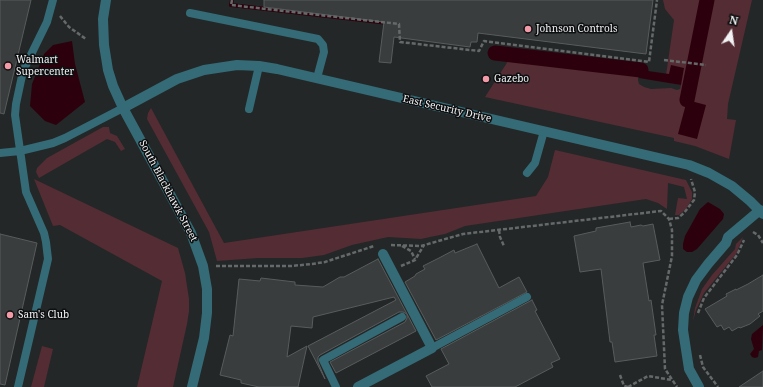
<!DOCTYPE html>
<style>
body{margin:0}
#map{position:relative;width:763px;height:387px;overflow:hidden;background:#232727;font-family:"Noto Serif",serif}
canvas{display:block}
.north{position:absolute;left:711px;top:12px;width:40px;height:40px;-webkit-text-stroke:3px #0e0f10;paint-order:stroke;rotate:13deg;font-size:11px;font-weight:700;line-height:16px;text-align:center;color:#f0f2f3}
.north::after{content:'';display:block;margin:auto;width:14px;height:18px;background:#f0f2f3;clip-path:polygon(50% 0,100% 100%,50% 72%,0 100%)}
</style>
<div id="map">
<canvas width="763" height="387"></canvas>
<div class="north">N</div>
</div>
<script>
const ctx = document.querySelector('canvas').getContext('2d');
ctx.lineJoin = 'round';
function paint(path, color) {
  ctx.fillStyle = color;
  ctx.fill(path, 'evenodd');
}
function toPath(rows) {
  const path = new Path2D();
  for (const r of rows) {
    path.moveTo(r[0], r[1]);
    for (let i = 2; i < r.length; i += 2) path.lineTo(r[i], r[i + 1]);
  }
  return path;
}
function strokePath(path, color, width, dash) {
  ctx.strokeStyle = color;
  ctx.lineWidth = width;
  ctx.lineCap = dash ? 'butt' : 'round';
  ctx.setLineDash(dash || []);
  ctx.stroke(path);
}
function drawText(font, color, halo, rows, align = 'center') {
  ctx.font = font + ' "Noto Serif",serif';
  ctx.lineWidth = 3;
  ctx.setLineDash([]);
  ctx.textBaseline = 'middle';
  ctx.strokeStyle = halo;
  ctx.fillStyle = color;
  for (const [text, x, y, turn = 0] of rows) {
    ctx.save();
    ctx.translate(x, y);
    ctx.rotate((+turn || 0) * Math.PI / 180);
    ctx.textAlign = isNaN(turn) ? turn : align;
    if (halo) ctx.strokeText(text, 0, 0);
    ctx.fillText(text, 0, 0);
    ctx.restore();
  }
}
paint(toPath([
 [663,0,752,0,728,104,727,119,736,120,729,159,695,146,674,141,674,138,485,97,510,58,638,73,638,80,639,84,644,87,651,89,671,88,677,90,680,89,681,85,665,82,674,20,665,9],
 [151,108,224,243,536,196,548,177,555,150,686,180,692,192,692,199,686,209,679,215,675,215,678,198,687,199,684,187,668,183,667,209,658,203,646,199,465,226,445,234,430,237,421,239,388,237,352,245,324,255,302,258,258,258,217,261,209,232,147,119,148,113],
 [103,127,109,127,110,133,117,136,125,149,121,151,115,142,107,139,39,178,36,172,37,168,47,158],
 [34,179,178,248,185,273,189,299,189,311,187,324,173,387,137,387,162,281,60,225,53,226],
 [743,237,736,254,704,293,696,310,693,321,695,308,702,289,712,275,735,249,736,244],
 [42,346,53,349,44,387,31,387]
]), '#542c34');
paint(toPath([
 [72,41,75,64,85,102,56,125,45,121,30,106,32,84,44,54,53,45],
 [671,65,684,68,681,85,639,78,641,70,669,74],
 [687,100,706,105,697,139,678,134],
 [708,202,720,209,724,214,723,219,697,249,692,252,687,252,683,249,683,244,685,236,700,209],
 [763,325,762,350,759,351,758,357,755,358,752,357,750,354,754,349,751,339,752,334]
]), '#2d000d');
strokePath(toPath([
 [232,0,231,5,388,23]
]), '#2d000d', 4);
strokePath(toPath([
 [495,53,641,70],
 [687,100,707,0]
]), '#2d000d', 15);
const building = toPath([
 [0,0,31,0,4,114,0,113,0,0],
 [264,0,653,0,646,54,478,33,477,42,471,42,470,47,394,37,391,63,379,62,384,22,264,7,264,0],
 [630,222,631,227,641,225,643,226,653,224,660,260,643,263,649,301,651,300,656,335,654,335,657,356,615,362,612,342,610,342,601,269,580,272,574,236,596,231,596,228,630,222],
 [0,234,37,243,5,385,0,384,0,234],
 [477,244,499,288,519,277,527,292,436,340,405,282,415,276,416,274,425,269,423,266,439,258,454,250,455,253,477,244],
 [378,259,416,331,336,373,330,362,405,322,407,318,407,314,403,312,399,312,320,355,318,357,318,362,325,379,308,346,396,300,394,297,313,317,312,328,291,326,287,357,307,346,298,387,259,387,241,383,241,380,220,375,230,335,233,336,239,279,260,281,261,278,295,282,295,285,323,287,340,277,344,277,378,259],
 [763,275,763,311,758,314,760,316,750,324,740,328,739,327,732,331,729,327,724,330,721,325,717,327,705,309,722,299,727,296,726,294,736,289,736,290,748,284,763,275],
 [532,300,537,310,535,311,560,359,551,363,553,367,515,387,432,387,426,376,449,364,441,349,532,300],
 [763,371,763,387,739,387,763,371]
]);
paint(building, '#393d3d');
strokePath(building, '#585c5d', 1);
strokePath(toPath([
 [232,0,231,5,399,24,400,42,479,51,484,41,649,62,657,0],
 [60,16,69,27,86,39],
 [664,60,706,65],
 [669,219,678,218,684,213,694,200,695,192,691,179],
 [499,230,500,237,504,246],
 [753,232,758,235,763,243],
 [391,245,421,246,463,234,661,211,669,219,672,230,672,256,662,305,665,369,677,387],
 [402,246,411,251,415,259],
 [216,266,291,266,312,264,325,262,374,246],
 [401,266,415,260,424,245],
 [698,313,704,298,737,255,744,240],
 [700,355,703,367,718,387],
 [620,375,624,386,628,387],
 [628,387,648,376,672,380]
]), '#66696a', 2.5, [4, 2]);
strokePath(toPath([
 [190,13,318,39,323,45,324,52,317,78],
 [249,109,259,66],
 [0,153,20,151,53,143,65,138,123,108],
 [527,173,535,163,544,131],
 [432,348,527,297],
 [18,387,48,259,46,242,44,233,26,192,15,115,16,104,23,71,47,22,53,0],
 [336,387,323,360,402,317]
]), '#346b76', 8);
strokePath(toPath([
 [123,108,177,79,204,70,237,65,259,66,277,69,689,165,709,173,732,186,750,201,763,214],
 [358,387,432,348,383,254],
 [699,387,689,369,683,330,684,313,688,297,696,280,708,264,726,243,728,237,760,210]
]), '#346b76', 10);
strokePath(toPath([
 [106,0,103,19,104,45,108,70,113,86,123,108,191,233,203,266,207,289,207,313,204,338,192,387]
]), '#346b76', 10);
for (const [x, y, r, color] of [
 [528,29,4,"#f39aa9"],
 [8,66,4,"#f39aa9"],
 [486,79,4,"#f39aa9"],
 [10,315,4,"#f39aa9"]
]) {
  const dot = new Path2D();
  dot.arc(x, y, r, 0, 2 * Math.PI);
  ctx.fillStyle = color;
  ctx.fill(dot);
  strokePath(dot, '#0e0f10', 1.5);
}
drawText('10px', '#f0f2f3', '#0e0f10', [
 ["Johnson Controls",536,29],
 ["Walmart",16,60],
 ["Supercenter",16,72],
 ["Gazebo",494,79],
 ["Sam's Club",18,315]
], 'left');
drawText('10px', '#f0f2f3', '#0e0f10', [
 ["East Security Drive",447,109,13],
 ["South Blackhawk Street",168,191,62]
]);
</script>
